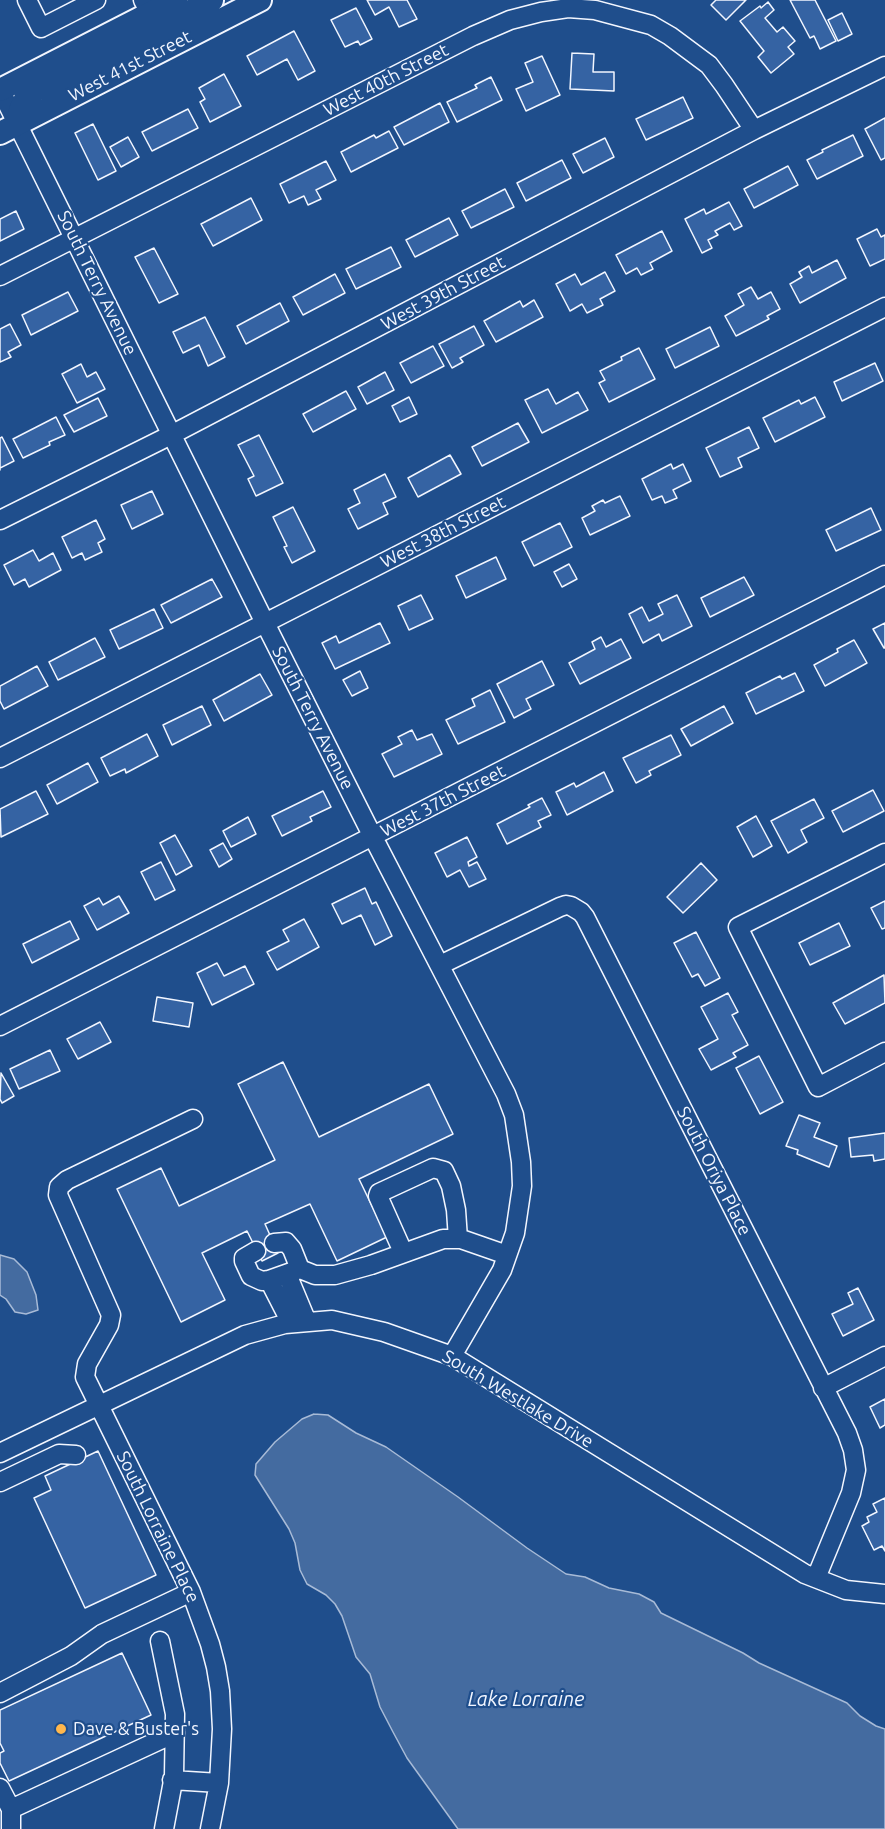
<!DOCTYPE html>
<style>
body{margin:0}
canvas{display:block;background:#1f4e8c}
</style>
<canvas width="885" height="1829"></canvas>
<script>
const ctx = document.querySelector('canvas').getContext('2d');
ctx.lineJoin = 'round';
function paint(path, color) {
  ctx.fillStyle = color;
  ctx.fill(path, 'evenodd');
}
function toPath(rows) {
  const path = new Path2D();
  for (const r of rows) {
    path.moveTo(r[0], r[1]);
    for (let i = 2; i < r.length; i += 2) path.lineTo(r[i], r[i + 1]);
  }
  return path;
}
function strokePath(path, color, width, dash) {
  ctx.strokeStyle = color;
  ctx.lineWidth = width;
  ctx.lineCap = dash ? 'butt' : 'round';
  ctx.setLineDash(dash || []);
  ctx.stroke(path);
}
function drawText(font, color, halo, rows, align = 'center') {
  ctx.font = font + ' Ubuntu,sans-serif';
  ctx.lineWidth = 4.5;
  ctx.setLineDash([]);
  ctx.textBaseline = 'middle';
  ctx.strokeStyle = halo;
  ctx.fillStyle = color;
  for (const [text, x, y, turn = 0] of rows) {
    ctx.save();
    ctx.translate(x, y);
    ctx.rotate((+turn || 0) * Math.PI / 180);
    ctx.textAlign = isNaN(turn) ? turn : align;
    if (halo) ctx.strokeText(text, 0, 0);
    ctx.fillText(text, 0, 0);
    ctx.restore();
  }
}
const water = toPath([
 [0,1255,14,1259,27,1272,36,1295,38,1310,26,1314,15,1312,6,1299,0,1295,0,1255],
 [314,1414,328,1415,356,1433,386,1447,458,1497,527,1548,566,1574,585,1577,609,1588,639,1594,654,1602,661,1613,743,1653,759,1663,847,1703,860,1716,876,1726,885,1729,885,1829,458,1829,407,1758,393,1732,380,1707,370,1674,356,1657,342,1616,335,1604,326,1595,307,1584,300,1570,295,1543,289,1529,255,1475,256,1464,275,1442,302,1419,314,1414]
]);
paint(water, '#446ba0');
strokePath(water, '#a8bbd7', 1.5);
const building = toPath([
 [367,0,407,0,417,19,399,27,389,7,375,15,367,0],
 [716,0,746,0,726,20,711,5,716,0],
 [790,0,815,0,836,41,820,49,814,36,810,38,790,0],
 [768,2,774,10,765,18,777,32,783,27,795,41,788,47,794,54,771,73,758,57,764,51,740,21,760,6,761,8,768,2],
 [356,8,372,39,360,45,358,41,345,47,331,20,356,8],
 [842,13,852,34,838,41,828,20,842,13],
 [294,31,315,71,298,80,287,59,257,75,247,56,294,31],
 [572,53,594,54,593,72,614,72,614,91,570,89,572,53],
 [542,56,560,95,526,111,516,89,533,82,525,63,542,56],
 [224,74,241,106,210,122,200,102,205,99,199,88,224,74],
 [491,77,502,100,457,122,447,102,477,88,475,85,491,77],
 [683,97,693,118,646,140,636,119,683,97],
 [440,103,449,122,404,145,394,127,440,103],
 [188,109,198,128,152,151,142,132,188,109],
 [885,118,885,158,881,160,865,129,885,118],
 [93,124,116,171,98,180,75,133,93,124],
 [389,131,398,148,351,172,341,152,374,135,376,138,389,131],
 [853,135,863,156,817,179,807,160,823,152,822,150,853,135],
 [128,137,139,157,121,167,110,147,128,137],
 [605,138,614,157,583,173,573,154,605,138],
 [562,160,571,178,526,201,517,183,562,160],
 [326,161,336,180,316,190,321,199,308,205,304,196,289,203,280,184,326,161],
 [788,166,798,185,754,208,744,189,788,166],
 [505,189,514,207,471,228,462,211,505,189],
 [251,198,262,220,213,246,201,224,251,198],
 [729,202,742,226,734,230,730,223,715,231,718,235,708,240,712,248,702,253,685,219,704,209,706,214,729,202],
 [16,211,24,229,0,241,0,219,16,211],
 [449,218,458,235,415,257,406,240,449,218],
 [877,229,881,237,885,235,885,259,870,266,857,239,877,229],
 [662,231,672,251,650,263,653,269,641,275,637,268,626,274,616,255,662,231],
 [391,247,401,267,356,289,346,269,391,247],
 [154,248,178,294,159,303,135,257,154,248],
 [837,260,846,278,800,303,790,284,802,277,799,272,809,266,812,273,837,260],
 [605,272,615,291,600,299,603,305,587,313,582,304,570,311,556,284,575,274,581,285,605,272],
 [335,274,345,293,303,315,293,297,335,274],
 [751,287,758,299,771,292,780,309,767,316,769,319,736,336,725,316,744,305,738,294,751,287],
 [68,292,78,311,31,335,22,315,68,292],
 [534,300,543,317,496,342,484,321,520,301,523,307,534,300],
 [280,303,289,321,246,344,237,326,280,303],
 [205,317,225,357,208,366,199,345,183,353,173,332,205,317],
 [10,324,21,345,8,352,11,357,0,362,0,329,10,324],
 [474,326,484,345,460,358,463,362,452,368,439,344,474,326],
 [710,327,719,346,675,368,666,349,710,327],
 [433,346,444,366,411,383,400,363,433,346],
 [639,348,655,379,609,402,599,383,605,380,600,371,622,360,621,357,639,348],
 [875,363,883,381,842,401,834,382,875,363],
 [81,364,87,377,96,372,105,389,77,403,62,374,81,364],
 [385,372,394,390,367,404,358,387,385,372],
 [548,389,556,404,578,392,588,410,542,433,525,400,548,389],
 [346,391,356,409,313,432,303,414,346,391],
 [409,397,417,414,400,422,392,406,409,397],
 [815,397,825,417,775,442,763,418,799,400,801,404,815,397],
 [98,398,107,416,74,432,64,415,98,398],
 [56,417,65,435,49,442,50,445,23,458,13,439,56,417],
 [518,423,529,442,482,466,472,447,518,423],
 [749,427,759,448,738,458,742,467,720,477,706,448,749,427],
 [259,435,283,483,256,496,248,479,254,476,238,445,259,435],
 [2,437,14,461,0,468,0,470,0,438,2,437],
 [450,455,461,474,418,497,408,478,450,455],
 [671,464,673,469,683,464,691,481,673,490,677,498,665,503,662,496,652,500,642,479,671,464],
 [385,474,396,497,383,503,388,514,358,529,348,509,360,503,354,490,385,474],
 [152,491,163,514,132,529,121,505,152,491],
 [620,496,630,516,590,535,582,518,595,511,592,506,603,500,605,503,620,496],
 [293,507,315,551,292,563,284,547,287,546,273,517,293,507],
 [871,508,881,530,836,551,826,530,871,508],
 [96,520,105,539,98,543,102,552,85,560,82,553,72,558,62,537,96,520],
 [560,523,572,547,534,566,522,542,560,523],
 [33,550,39,561,53,553,61,570,29,587,25,579,14,585,4,565,33,550],
 [496,557,506,579,466,598,456,576,496,557],
 [569,564,577,579,562,587,554,572,569,564],
 [744,577,754,595,710,617,701,598,744,577],
 [212,579,222,597,171,623,161,605,212,579],
 [421,595,433,619,409,630,398,606,421,595],
 [677,595,692,626,662,641,659,634,643,643,629,614,642,607,649,621,663,614,658,604,677,595],
 [154,609,163,628,119,649,110,630,154,609],
 [380,623,390,643,335,669,322,643,336,636,339,643,380,623],
 [885,623,885,648,884,648,873,629,885,623],
 [601,637,606,647,621,639,631,658,580,684,569,663,595,649,592,642,601,637],
 [95,638,105,657,58,680,49,662,95,638],
 [854,640,867,663,825,686,814,665,838,652,837,649,854,640],
 [542,661,554,685,526,699,531,709,514,718,497,684,542,661],
 [37,666,48,686,4,709,0,701,0,686,37,666],
 [360,671,368,688,352,696,343,680,360,671],
 [795,673,804,691,756,714,746,693,780,676,782,679,795,673],
 [260,674,272,695,224,721,213,700,260,674],
 [490,690,505,722,458,744,446,720,475,706,472,699,490,690],
 [202,706,211,725,172,745,163,725,202,706],
 [724,706,733,723,691,746,681,729,724,706],
 [412,730,417,740,432,734,442,754,394,777,382,754,402,744,398,737,412,730],
 [147,734,158,756,126,773,125,769,110,776,101,758,147,734],
 [671,735,681,755,649,771,651,775,636,783,623,758,671,735],
 [88,763,98,782,57,804,47,785,88,763],
 [604,772,613,791,567,815,556,792,574,783,576,787,604,772],
 [873,790,884,811,843,832,832,811,873,790],
 [36,791,48,814,1,837,0,809,36,791],
 [323,791,331,807,310,817,312,821,282,836,272,816,323,791],
 [542,798,551,815,538,821,541,827,507,844,497,824,530,807,528,805,542,798],
 [814,799,824,818,801,830,807,842,788,853,771,821,814,799],
 [756,816,772,846,753,857,737,827,756,816],
 [248,817,256,834,231,847,223,831,248,817],
 [175,835,192,866,176,875,160,843,175,835],
 [467,837,477,857,468,862,469,866,477,862,486,879,469,887,460,870,447,877,435,853,467,837],
 [223,843,232,859,219,867,210,850,223,843],
 [161,862,175,890,155,900,141,872,161,862],
 [701,863,717,880,683,913,667,897,701,863],
 [365,888,372,904,376,902,392,936,375,945,361,915,342,924,332,904,365,888],
 [119,896,129,913,97,930,84,906,99,898,103,905,119,896],
 [885,901,885,928,882,929,871,908,885,901],
 [304,919,319,947,277,970,267,952,289,941,283,930,304,919],
 [70,921,79,939,32,963,23,944,70,921],
 [839,923,850,946,810,965,799,943,839,923],
 [696,932,720,978,705,986,698,974,692,977,674,943,696,932],
 [217,963,224,976,245,966,254,984,212,1005,197,973,217,963],
 [884,975,885,1003,845,1024,833,1003,884,975],
 [728,993,738,1012,732,1015,748,1045,733,1053,736,1057,711,1070,699,1049,718,1039,701,1007,728,993],
 [157,997,193,1003,189,1027,153,1021,157,997],
 [100,1022,111,1042,78,1059,67,1039,100,1022],
 [50,1050,60,1071,19,1089,10,1069,50,1050],
 [759,1056,783,1102,760,1114,736,1068,759,1056],
 [283,1062,319,1137,429,1084,453,1134,359,1179,387,1237,337,1261,310,1204,265,1224,278,1253,262,1261,247,1231,202,1253,225,1300,181,1322,117,1189,161,1168,179,1206,275,1160,238,1084,283,1062],
 [1,1073,14,1096,2,1103,0,1099,1,1073],
 [799,1115,820,1123,814,1137,837,1146,829,1167,797,1154,798,1150,786,1146,799,1115],
 [885,1133,885,1159,874,1161,873,1155,851,1157,849,1138,885,1133],
 [858,1288,874,1320,843,1336,832,1314,853,1304,848,1293,858,1288],
 [885,1399,885,1425,880,1428,870,1407,885,1399],
 [98,1451,156,1575,85,1608,34,1498,51,1490,45,1476,98,1451],
 [885,1498,885,1551,882,1546,874,1550,862,1526,869,1522,867,1517,877,1512,873,1504,885,1498],
 [122,1653,151,1715,9,1781,0,1763,0,1753,4,1751,0,1743,0,1710,122,1653]
]);
paint(building, '#3563a3');
strokePath(building, '#f2f6ff', 1.5);
const minor = toPath([
 [27,0,41,28,96,0],
 [143,0,150,13],
 [0,89,265,623,373,837,506,1094,514,1115,521,1162,522,1186,515,1233,502,1270,452,1356],
 [0,276,473,36,510,20,541,12,568,8,595,10,651,25,670,36,709,65,724,85,754,130],
 [0,520,171,435,754,130,885,66],
 [0,758,885,307],
 [885,853,738,927,818,1087,885,1052],
 [440,965,560,907,566,905,571,906,581,912,585,917,847,1433,853,1450,856,1470,851,1493,816,1578],
 [0,1026,885,575],
 [193,1119,67,1180,59,1187,58,1195,111,1315,109,1325,87,1364,85,1377,191,1592,210,1644,216,1667,220,1691,222,1729,219,1783,210,1829],
 [274,1243,286,1242,292,1249,300,1269],
 [256,1251,244,1258,244,1261,251,1276,262,1281,269,1280,300,1269,315,1275,335,1275,371,1265,443,1239,461,1239,507,1255],
 [403,1252,378,1196,379,1193,433,1168,444,1171,451,1186,456,1210,458,1239],
 [287,1274,307,1322],
 [269,1280,291,1323],
 [823,1388,885,1356],
 [0,1453,245,1335,285,1324,332,1320,384,1332,452,1356,805,1574,846,1590,885,1594],
 [0,1482,59,1454,76,1455],
 [160,1641,175,1714,174,1776,164,1829],
 [0,1693,71,1656,102,1634,191,1592],
 [172,1780,219,1783],
 [0,1788,11,1809,175,1733],
 [11,1809,11,1829]
]);
const major = toPath([
 [0,90,176,0],
 [18,124,20,110,25,99,34,91,212,0],
 [0,133,260,0]
]);
strokePath(minor, '#f2f6ff', 21);
strokePath(major, '#f2f6ff', 26);
strokePath(minor, '#1f4e8c', 18);
strokePath(major, '#1f4e8c', 22);
for (const [x, y, r, color] of [
 [61,1729,6,"#ffb74d"]
]) {
  const dot = new Path2D();
  dot.arc(x, y, r, 0, 2 * Math.PI);
  ctx.fillStyle = color;
  ctx.fill(dot);
  strokePath(dot, '#1f4e8c', 2);
}
drawText('18px', '#f2f6ff', '#1f4e8c', [
 ["West 41st Street",130,66,-27],
 ["West 40th Street",386,80,-27],
 ["South Terry Avenue",97,283,64],
 ["West 39th Street",443,293,-28],
 ["West 38th Street",443,532,-27],
 ["South Terry Avenue",313,718,63],
 ["West 37th Street",443,801,-27],
 ["South Oriya Place",714,1171,63],
 ["South Westlake Drive",518,1399,31],
 ["South Lorraine Place",158,1527,64]
]);
drawText('18px', '#f2f6ff', '#1f4e8c', [
 ["Dave & Buster's",73,1729]
], 'left');
drawText('italic 20px', '#f2f6ff', '#1f4e8c', [
 ["Lake Lorraine",526,1699]
]);
</script>
